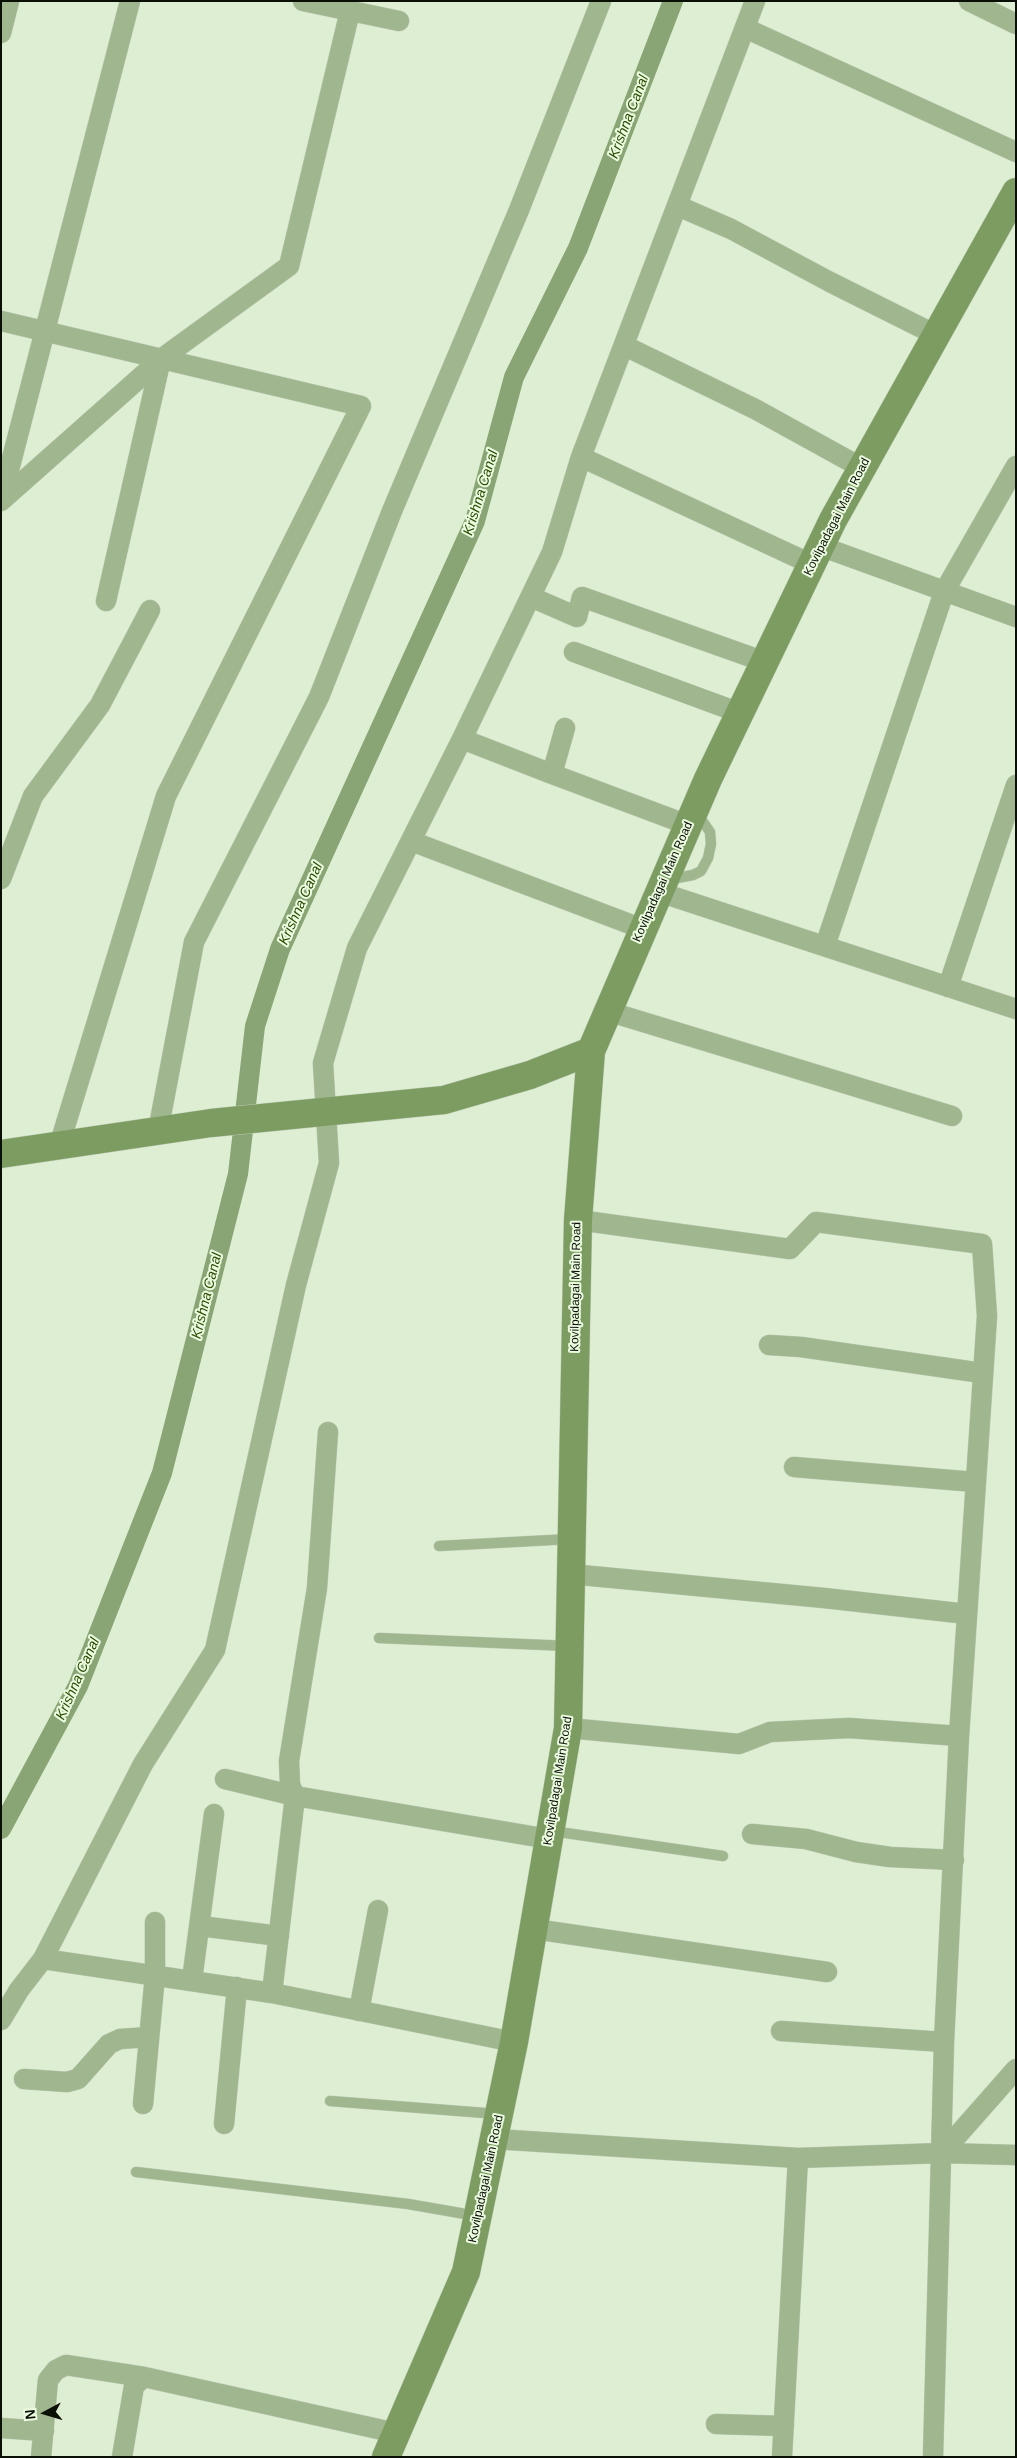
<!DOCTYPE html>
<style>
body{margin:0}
#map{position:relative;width:1017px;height:2458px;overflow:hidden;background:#deeed2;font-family:Arial,sans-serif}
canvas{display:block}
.frame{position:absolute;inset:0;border:2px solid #0b1007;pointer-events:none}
.north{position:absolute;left:20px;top:2388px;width:50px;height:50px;-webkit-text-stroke:4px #ebfbdf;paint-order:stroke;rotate:264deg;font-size:14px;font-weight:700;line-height:20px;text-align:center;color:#0b1007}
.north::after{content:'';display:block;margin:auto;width:18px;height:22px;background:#0b1007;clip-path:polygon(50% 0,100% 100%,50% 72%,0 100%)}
</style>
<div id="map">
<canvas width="1017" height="2458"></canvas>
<div class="frame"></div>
<div class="north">N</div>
</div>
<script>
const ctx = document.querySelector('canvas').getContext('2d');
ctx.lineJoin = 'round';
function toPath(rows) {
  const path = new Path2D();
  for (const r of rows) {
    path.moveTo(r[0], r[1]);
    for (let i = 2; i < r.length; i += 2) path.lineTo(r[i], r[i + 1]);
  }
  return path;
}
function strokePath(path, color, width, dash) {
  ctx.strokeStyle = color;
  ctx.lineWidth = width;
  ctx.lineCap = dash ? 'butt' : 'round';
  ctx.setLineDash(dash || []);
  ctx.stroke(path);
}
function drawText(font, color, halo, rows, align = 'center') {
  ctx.font = font + ' Arial,sans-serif';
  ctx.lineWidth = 4;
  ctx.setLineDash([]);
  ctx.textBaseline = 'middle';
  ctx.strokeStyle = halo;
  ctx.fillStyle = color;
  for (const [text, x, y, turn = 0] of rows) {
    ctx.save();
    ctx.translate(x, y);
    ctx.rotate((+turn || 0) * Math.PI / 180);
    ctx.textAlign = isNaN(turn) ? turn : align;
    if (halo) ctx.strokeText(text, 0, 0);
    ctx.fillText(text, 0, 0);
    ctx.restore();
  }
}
strokePath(toPath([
 [1,1829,78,1686,162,1473,238,1174,255,1026,280,949,475,521,514,377,578,248,673,1]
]), '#89a475', 20);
const lane = toPath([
 [667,876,677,878,693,875,701,871,708,858,711,844,710,832,697,813],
 [439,1546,570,1539],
 [379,1638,569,1646],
 [552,1831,723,1856],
 [330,2101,498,2114],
 [136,2172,408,2204,477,2216]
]);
const street = toPath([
 [303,1,399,21],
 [969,1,1016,24],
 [745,28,1016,152],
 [1,33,9,1],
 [678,206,731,229,830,282,936,335],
 [1,321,361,406,166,796,59,1146],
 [625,346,755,409,862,468],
 [581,457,811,564],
 [1,501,161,359,289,266,350,11],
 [1,501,130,1],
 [820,546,1016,617],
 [531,597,577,617,582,597,765,662],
 [106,601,161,359],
 [574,652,740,713],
 [565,728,552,774,688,825],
 [462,739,552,774],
 [411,841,643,929],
 [1,879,33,796,100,705,150,610],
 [659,892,1016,1009],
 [825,946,944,592,1016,466],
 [948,987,1016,785],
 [607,1011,952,1116],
 [158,1131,194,942,319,697,392,511,519,210,601,1],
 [578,1220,790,1249,816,1222,982,1244,987,1316,959,1736,944,2042,933,2457],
 [769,1345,801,1347,982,1373],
 [794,1467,975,1482],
 [570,1574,824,1598,967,1614],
 [568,1728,739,1744,770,1732,849,1728,959,1736],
 [225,1779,295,1796,549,1839],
 [752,1834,806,1839,856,1852,890,1857,954,1860],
 [200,1926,279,1936],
 [534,1929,827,1972],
 [43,1959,272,1993,514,2042],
 [192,1980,214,1814],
 [272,1993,295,1796,290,1785,289,1761,317,1588,328,1432],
 [359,2011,378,1910],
 [1,2020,19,1990,43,1959,143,1764,215,1650,296,1285,329,1163,323,1063,357,948,462,739,552,552,581,457,755,1],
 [781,2031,944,2042],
 [24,2079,67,2082,78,2079,109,2044,120,2039,149,2037],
 [143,2104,155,1975,155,1922],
 [224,2124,237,1987],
 [494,2139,798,2158,942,2153,1016,2155],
 [942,2153,1016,2069],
 [716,2424,784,2426],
 [1,2428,44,2431],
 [41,2457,48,2380,56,2370,66,2365,144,2377],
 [122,2457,134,2386,144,2377,396,2433],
 [782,2457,798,2158]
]);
const secondary = toPath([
 [1,1154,211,1123,444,1100,530,1075,591,1051],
 [386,2457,466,2272,514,2042,568,1728,578,1220,591,1051,708,779,833,520,1016,192]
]);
strokePath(lane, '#bccab2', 11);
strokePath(street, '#bccab2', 21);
strokePath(secondary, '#bccab2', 29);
strokePath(lane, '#9fb68f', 10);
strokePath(street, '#9fb68f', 20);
strokePath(secondary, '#7c9c62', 28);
drawText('12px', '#0b1007', '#ebfbdf', [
 ["Kovilpadagai Main Road",837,517,-63],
 ["Kovilpadagai Main Road",663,882,-66],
 ["Kovilpadagai Main Road",576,1287,-89],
 ["Kovilpadagai Main Road",558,1781,-81],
 ["Kovilpadagai Main Road",486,2179,-78]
]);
drawText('italic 14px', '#2b4b02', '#ebfbdf', [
 ["Krishna Canal",629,117,-69],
 ["Krishna Canal",481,493,-73],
 ["Krishna Canal",301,904,-66],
 ["Krishna Canal",207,1296,-76],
 ["Krishna Canal",78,1679,-66]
]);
</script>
